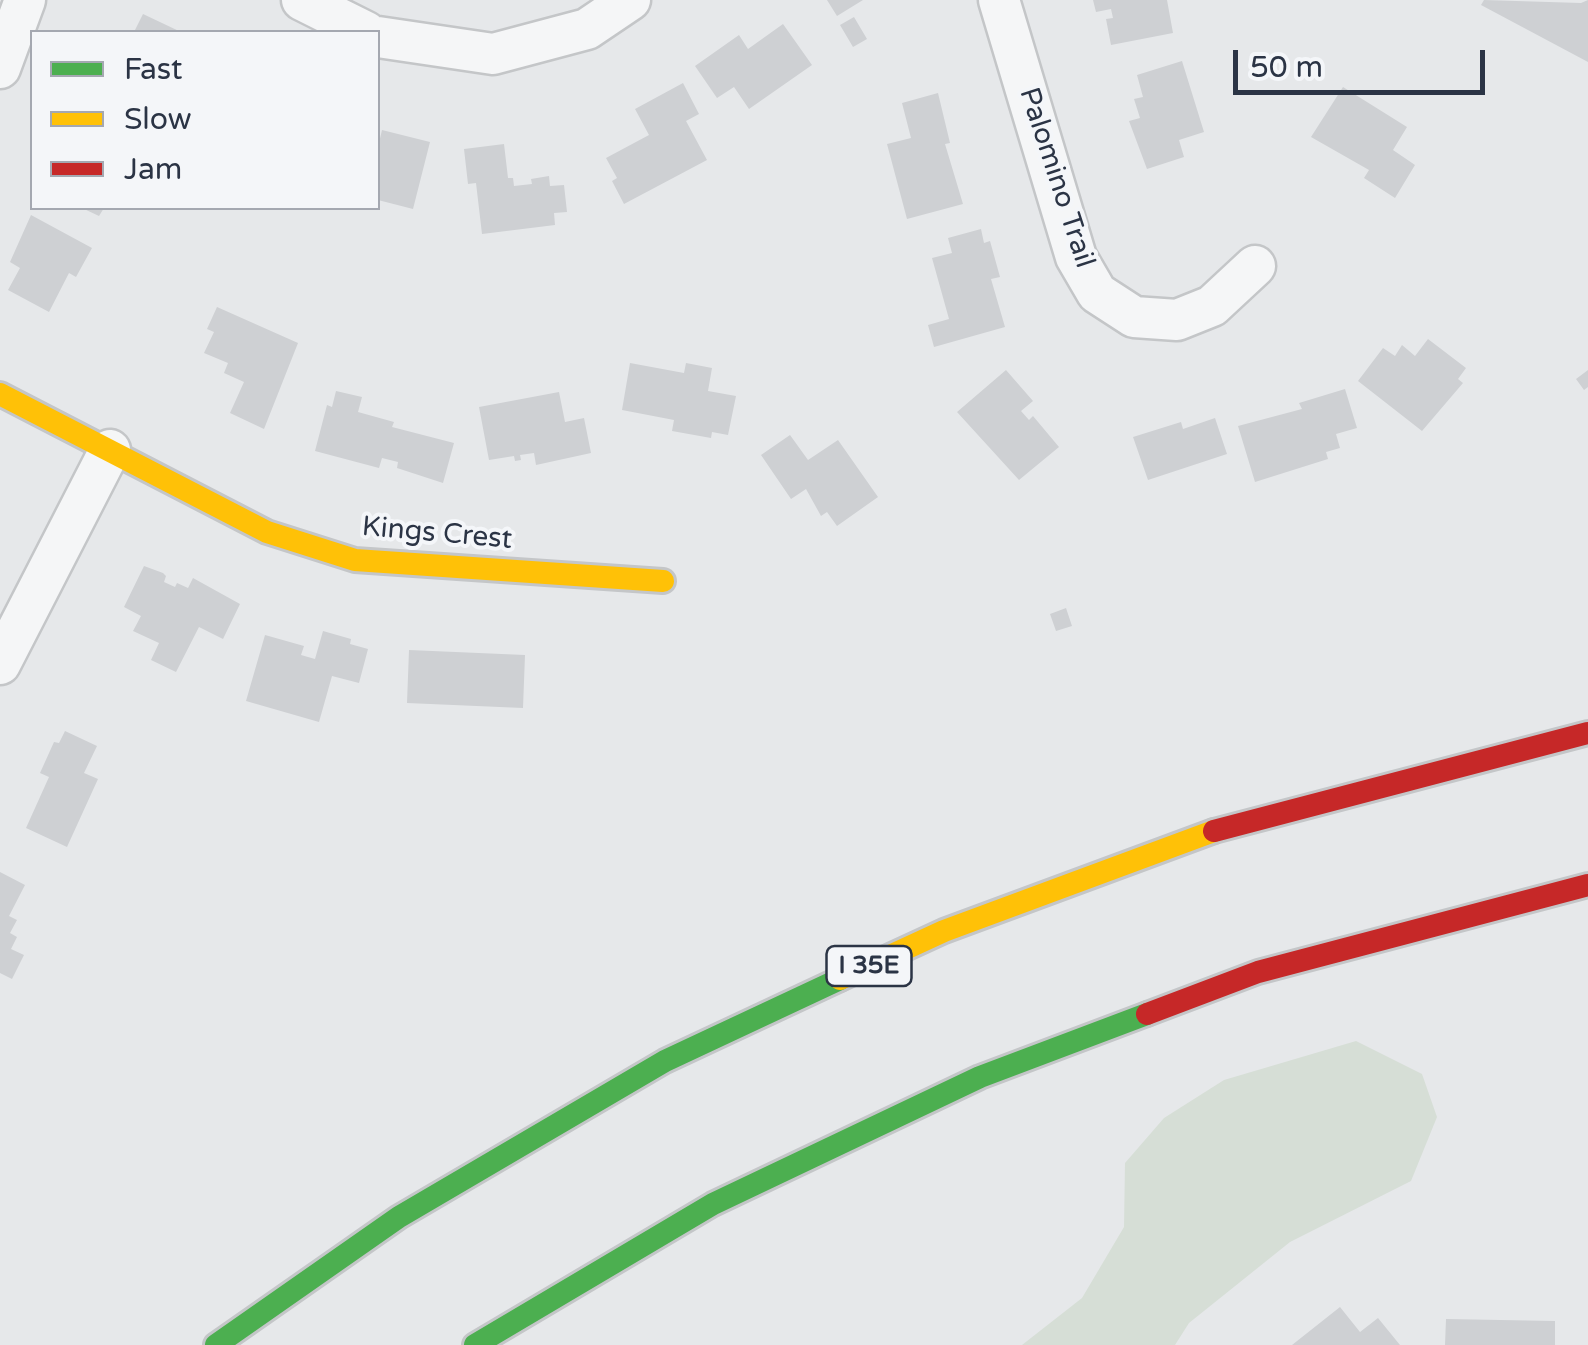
<!DOCTYPE html>
<style>
body{margin:0}
#map{position:relative;width:1588px;height:1345px;overflow:hidden;background:#e6e8ea;font-family:"Varela Round",sans-serif}
canvas{display:block}
.legend{position:absolute;left:30px;top:30px;width:350px;height:180px;box-sizing:border-box;background:#f4f6f9;border:2px solid #a4a8b1;margin:0;padding:12px 18px;list-style:none;font-size:30px;color:#2b3445}
.legend li{display:flex;align-items:center;gap:20px;height:50px}
.legend b{width:50px;border:2px solid #a4a8b1}
.scale{position:absolute;left:1233px;top:50px;width:252px;height:45px;box-sizing:border-box;border:5px solid #2b3445;border-top:0;padding-left:12px;font-size:30px;line-height:35px;white-space:nowrap;color:#2b3445;-webkit-text-stroke:8px #f4f6f9;paint-order:stroke}
</style>
<div id="map">
<canvas width="1588" height="1345"></canvas>
<ul class="legend">
<li><b style="height:12px;background:#4caf50"></b>Fast</li>
<li><b style="height:12px;background:#ffc107"></b>Slow</li>
<li><b style="height:12px;background:#c62828"></b>Jam</li>
</ul>
<div class="scale">50 m</div>
</div>
<script>
const ctx = document.querySelector('canvas').getContext('2d');
ctx.lineJoin = 'round';
function paint(path, color) {
  ctx.fillStyle = color;
  ctx.fill(path, 'evenodd');
}
function toPath(rows) {
  const path = new Path2D();
  for (const r of rows) {
    path.moveTo(r[0], r[1]);
    for (let i = 2; i < r.length; i += 2) path.lineTo(r[i], r[i + 1]);
  }
  return path;
}
function strokePath(path, color, width, dash) {
  ctx.strokeStyle = color;
  ctx.lineWidth = width;
  ctx.lineCap = dash ? 'butt' : 'round';
  ctx.setLineDash(dash || []);
  ctx.stroke(path);
}
function drawText(font, color, halo, rows, align = 'center') {
  ctx.font = font + ' "Varela Round",sans-serif';
  ctx.lineWidth = 8;
  ctx.setLineDash([]);
  ctx.textBaseline = 'middle';
  ctx.strokeStyle = halo;
  ctx.fillStyle = color;
  for (const [text, x, y, turn = 0] of rows) {
    ctx.save();
    ctx.translate(x, y);
    ctx.rotate((+turn || 0) * Math.PI / 180);
    ctx.textAlign = isNaN(turn) ? turn : align;
    if (halo) ctx.strokeText(text, 0, 0);
    ctx.fillText(text, 0, 0);
    ctx.restore();
  }
}
paint(toPath([
 [1356,1041,1422,1074,1437,1117,1411,1181,1290,1242,1189,1323,1175,1345,1022,1345,1082,1298,1124,1227,1125,1163,1164,1118,1224,1080]
]), '#d6ded6');
paint(toPath([
 [827,0,863,0,837,16],
 [1093,0,1167,0,1173,33,1111,45,1106,19,1113,18,1111,9,1096,12],
 [1484,0,1581,3,1588,0,1588,62,1481,5],
 [143,14,181,32,134,32],
 [854,17,867,39,853,47,840,25],
 [783,24,812,65,749,109,734,87,717,98,695,66,739,35,748,49],
 [1182,61,1204,132,1179,140,1184,157,1147,169,1129,121,1140,118,1134,99,1143,97,1137,75],
 [683,83,699,114,686,121,707,160,624,204,612,181,617,178,606,158,649,135,635,109],
 [1343,87,1407,127,1393,150,1415,165,1395,198,1364,178,1369,170,1311,137],
 [938,93,950,143,945,144,963,204,907,219,887,144,911,138,902,103],
 [382,130,430,142,413,209,378,200,378,147],
 [504,144,508,178,513,178,514,186,532,184,531,179,549,176,550,186,564,185,567,212,554,213,555,225,482,234,476,183,468,184,464,149],
 [82,208,104,208,99,216],
 [31,215,92,248,76,277,69,273,49,312,8,290,20,268,10,262],
 [981,229,984,243,990,241,1000,277,991,279,1005,327,934,347,928,325,949,319,932,258,952,253,948,238],
 [217,307,298,343,264,429,230,413,244,382,224,373,228,363,204,353,214,332,207,329],
 [1428,339,1466,368,1458,379,1463,383,1422,431,1358,381,1383,348,1395,356,1402,345,1415,356],
 [630,363,684,373,686,363,712,368,708,391,736,396,728,435,712,432,711,438,672,431,674,420,622,410],
 [1006,370,1033,401,1021,411,1029,420,1033,416,1059,447,1019,480,957,412],
 [1588,370,1588,387,1584,390,1576,379],
 [1345,389,1357,428,1336,434,1340,448,1326,452,1328,459,1255,482,1238,426,1302,409,1299,403],
 [336,391,362,397,358,412,394,422,392,427,454,443,443,483,397,468,398,462,382,458,379,468,315,451,327,405,332,407],
 [559,392,565,422,584,418,591,453,536,465,534,453,520,455,521,460,515,461,514,456,489,460,479,407],
 [1215,418,1227,454,1148,480,1133,437,1181,422,1183,429],
 [790,435,808,460,838,440,878,497,837,526,827,512,821,516,806,489,791,499,761,455],
 [144,566,163,573,166,576,164,582,175,587,177,583,188,588,193,578,240,604,223,639,199,627,176,672,151,660,159,643,133,631,141,616,124,607],
 [1066,608,1072,626,1056,631,1050,614],
 [323,631,351,639,350,644,368,649,359,683,332,676,319,722,246,701,265,635,304,646,301,655,315,659],
 [409,650,525,655,523,708,407,703],
 [65,731,97,746,84,773,98,779,67,847,26,828,49,777,40,773,54,742,59,743],
 [0,872,25,885,9,916,17,920,10,933,17,937,11,949,24,955,12,979,0,973],
 [1340,1307,1360,1332,1378,1318,1400,1345,1292,1345],
 [1446,1319,1555,1321,1555,1345,1445,1345]
]), '#ced0d3');
const street = toPath([
 [302,0,366,32],
 [999,0,1076,257,1097,293,1134,317,1177,320,1212,306,1255,266],
 [378,37,493,54,587,29,630,0],
 [0,68,25,0],
 [0,664,110,450]
]);
const fast = toPath([
 [216,1345,399,1217,665,1061,840,979],
 [475,1345,713,1204,980,1077,1147,1014]
]);
const slow = toPath([
 [0,394,267,532,355,560,663,581],
 [840,979,944,931,1214,831]
]);
const jam = toPath([
 [1214,831,1588,733],
 [1147,1014,1258,972,1588,885]
]);
strokePath(street, '#c4c6c8', 45);
strokePath(fast, '#c4c6c8', 28);
strokePath(slow, '#c4c6c8', 28);
strokePath(jam, '#c4c6c8', 28);
strokePath(street, '#f5f6f7', 40);
strokePath(fast, '#4caf50', 22);
strokePath(slow, '#ffc107', 22);
strokePath(jam, '#c62828', 22);
for (const [x, y, w] of [
 [869,966,85]
]) {
  const box = new Path2D();
  box.roundRect(x - w / 2, y - 20, w, 40, 8);
  ctx.fillStyle = '#f4f6f9';
  ctx.fill(box);
  strokePath(box, '#2b3445', 2.5);
}
drawText('bold 25px', '#2b3445', null, [
 ["I 35E",869,966]
]);
drawText('28px', '#2b3445', '#f4f6f9', [
 ["Palomino Trail",1056,178,72],
 ["Kings Crest",437,534,5]
]);
</script>
